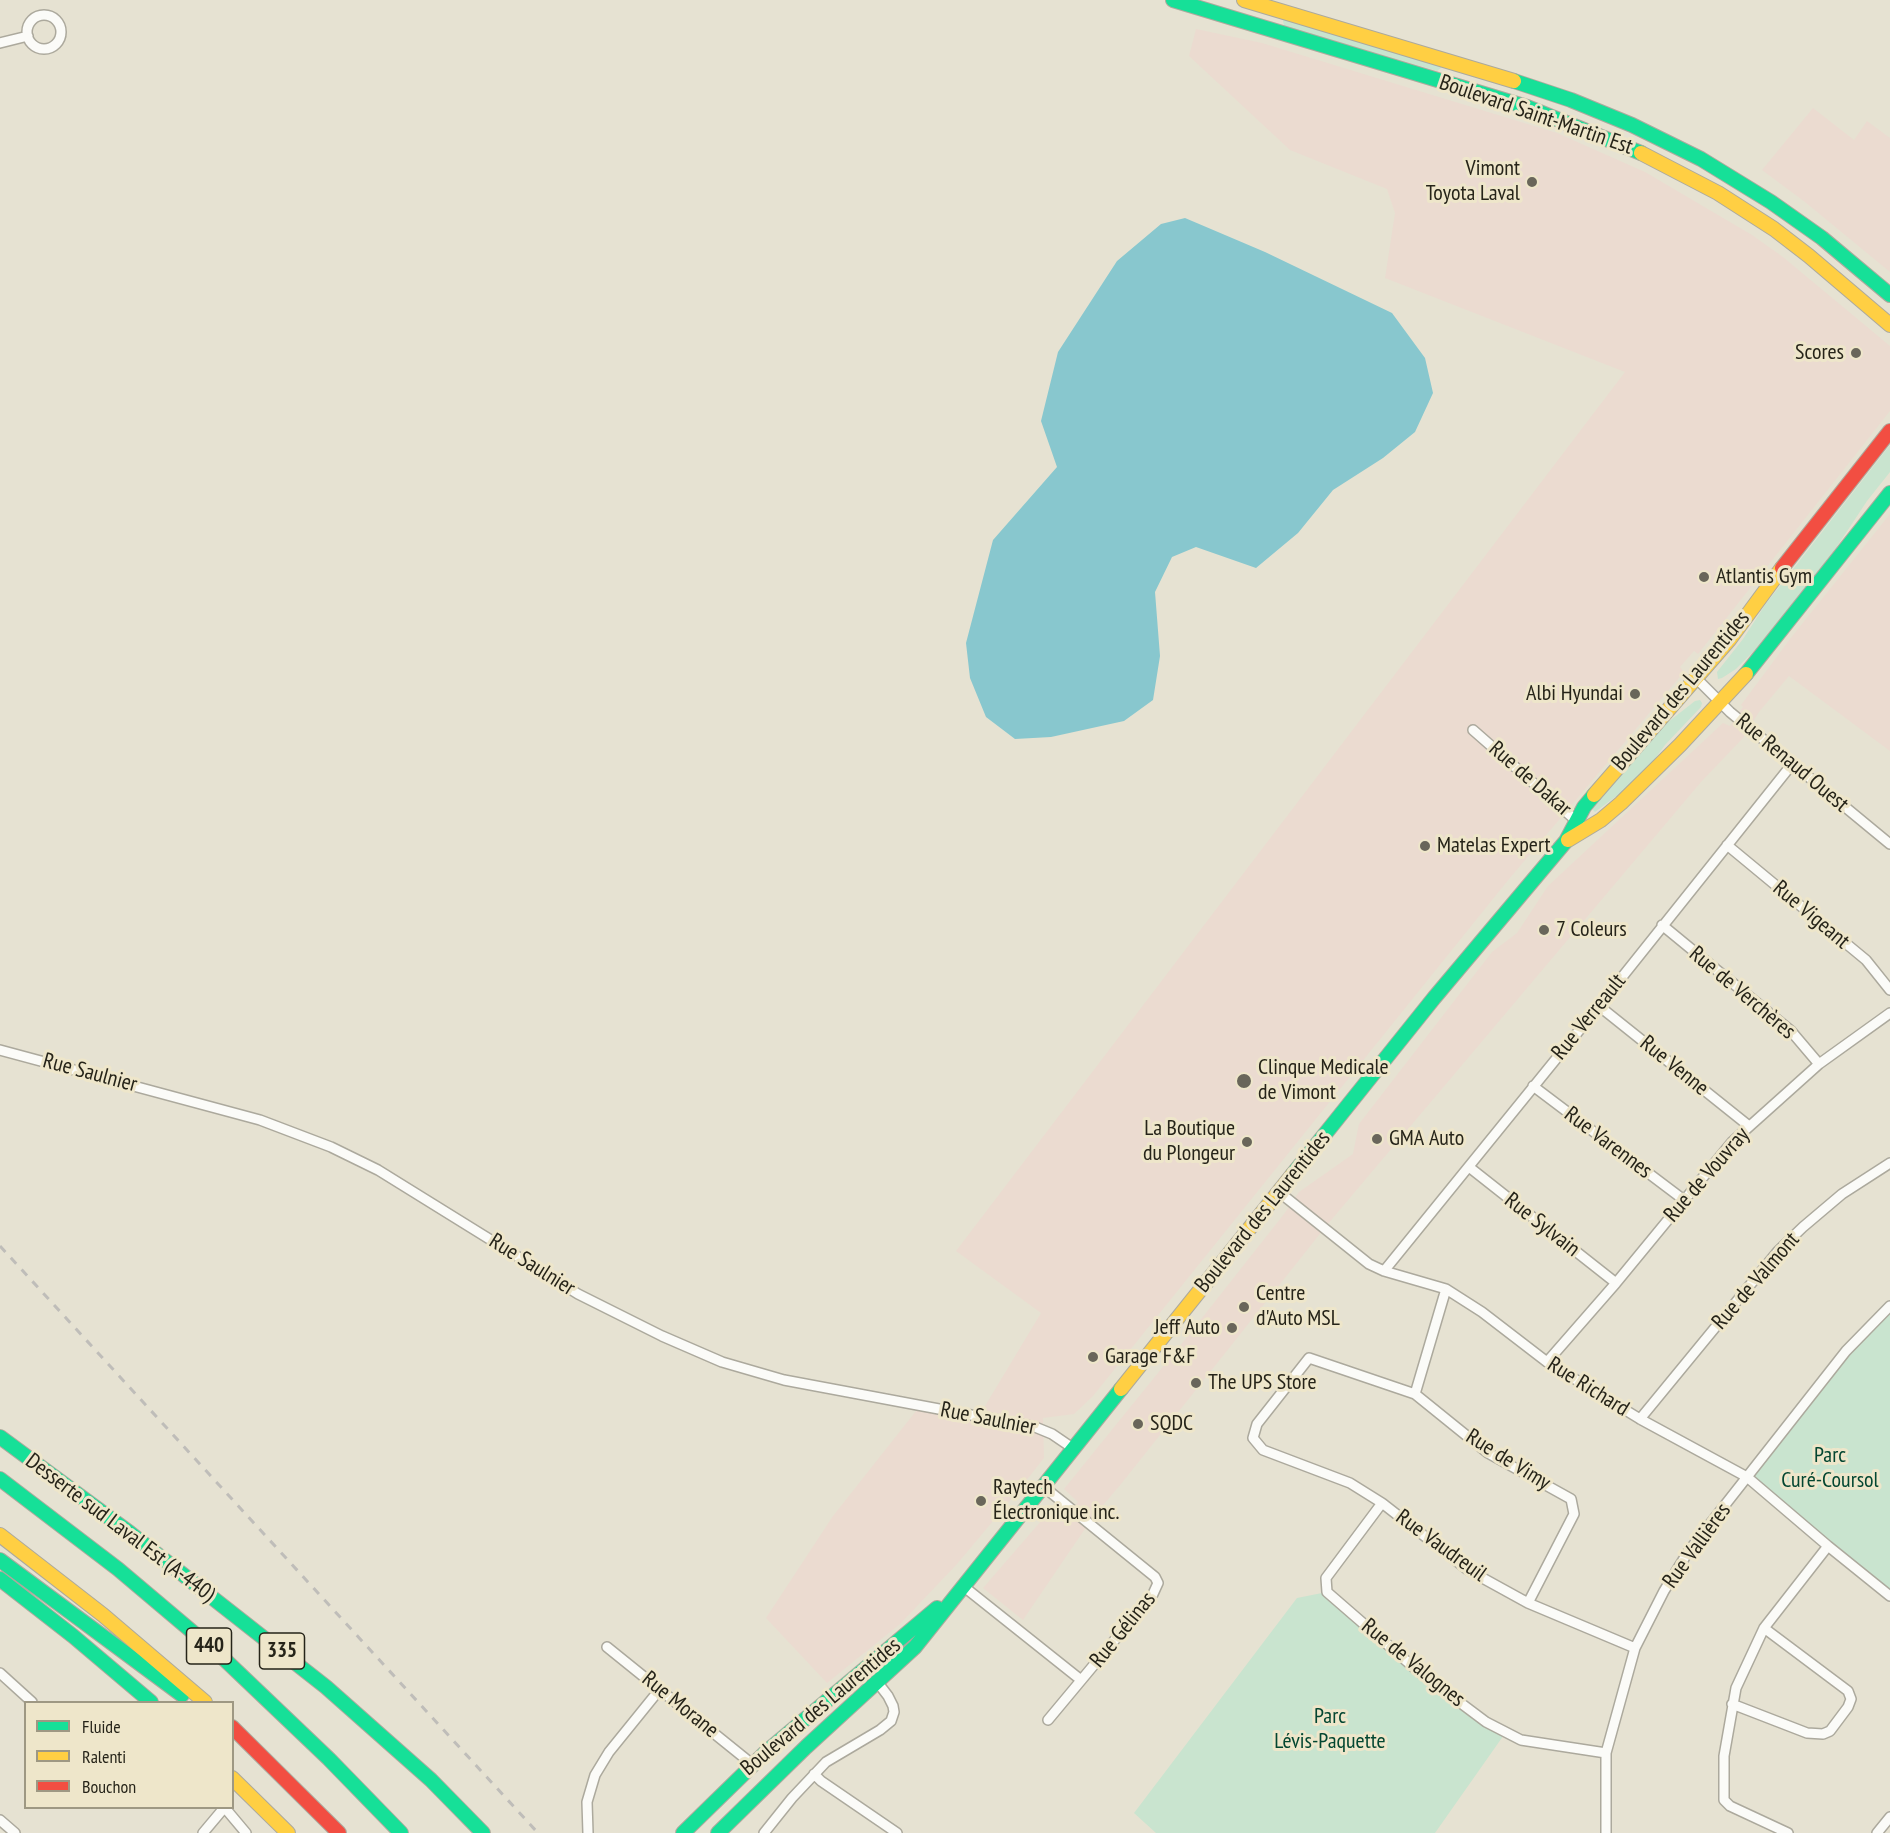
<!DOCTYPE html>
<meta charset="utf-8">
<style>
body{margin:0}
#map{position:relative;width:1890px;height:1833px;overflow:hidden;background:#e6e2d2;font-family:"PT Sans Narrow",sans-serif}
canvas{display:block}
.legend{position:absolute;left:24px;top:1701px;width:210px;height:108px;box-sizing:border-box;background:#eee6ca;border:2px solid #9e9883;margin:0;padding:8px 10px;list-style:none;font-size:18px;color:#262419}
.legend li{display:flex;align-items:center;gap:12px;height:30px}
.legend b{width:30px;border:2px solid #9e9883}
</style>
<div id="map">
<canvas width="1890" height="1833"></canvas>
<ul class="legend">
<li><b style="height:8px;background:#16e098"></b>Fluide</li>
<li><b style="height:8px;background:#ffcf43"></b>Ralenti</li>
<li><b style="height:8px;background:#f24e42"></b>Bouchon</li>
</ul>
</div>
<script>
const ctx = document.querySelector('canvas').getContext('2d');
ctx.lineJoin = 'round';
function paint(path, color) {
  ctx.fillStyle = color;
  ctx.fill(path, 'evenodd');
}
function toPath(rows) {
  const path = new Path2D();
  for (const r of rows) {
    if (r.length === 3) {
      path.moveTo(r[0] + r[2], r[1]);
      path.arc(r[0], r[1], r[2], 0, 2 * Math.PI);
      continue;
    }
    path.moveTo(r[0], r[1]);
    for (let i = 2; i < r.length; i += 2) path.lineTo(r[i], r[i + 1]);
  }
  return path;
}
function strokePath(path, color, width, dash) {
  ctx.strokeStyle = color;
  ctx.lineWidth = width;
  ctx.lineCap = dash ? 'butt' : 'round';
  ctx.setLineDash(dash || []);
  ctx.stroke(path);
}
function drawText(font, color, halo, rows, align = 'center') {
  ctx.font = font + ' "PT Sans Narrow",sans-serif';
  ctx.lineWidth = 6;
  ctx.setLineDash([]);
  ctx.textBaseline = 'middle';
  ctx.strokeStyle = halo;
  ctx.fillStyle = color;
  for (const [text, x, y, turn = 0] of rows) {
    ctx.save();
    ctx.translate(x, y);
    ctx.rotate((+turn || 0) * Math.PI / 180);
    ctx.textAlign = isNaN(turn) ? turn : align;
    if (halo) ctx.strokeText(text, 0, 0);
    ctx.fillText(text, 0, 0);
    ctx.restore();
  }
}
paint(toPath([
 [1196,29,1262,43,1557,133,1645,172,1752,235,1783,257,1890,346,1890,411,1698,654,1694,651,1680,667,1684,672,1509,879,1093,1396,1074,1414,1043,1418,1044,1458,1014,1496,957,1564,900,1624,827,1683,766,1618,833,1516,916,1411,982,1411,1041,1313,956,1251,1625,372,1385,278,1395,213,1387,189,1290,150,1189,56],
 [1813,108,1854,140,1867,121,1890,138,1890,272,1805,202,1762,170],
 [1890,514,1890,751,1789,676,1759,712,1743,738,1701,782,1327,1225,1121,1484,1093,1517,1023,1620,983,1588,1048,1513,1062,1522,1078,1502,1064,1489,1187,1337,1284,1214,1299,1192,1353,1154,1359,1124,1492,952,1517,933,1548,886,1723,723,1730,726,1743,707,1741,705,1790,639]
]), '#ebdbd0');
paint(toPath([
 [1285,19,1441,66,1441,68,1437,71,1284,26,1283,21],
 [1890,445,1890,472,1867,501,1836,548,1756,649,1736,669,1722,678,1718,679,1717,672,1743,639,1765,605],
 [1700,700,1702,703,1701,707,1665,745,1649,767,1622,792,1595,812,1591,808,1663,726,1695,701],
 [1890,1306,1890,1596,1747,1477,1846,1351],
 [1327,1592,1486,1722,1506,1732,1435,1833,1156,1833,1134,1813,1297,1598]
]), '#c9e4cf');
paint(toPath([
 [1185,218,1265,252,1392,313,1425,358,1433,393,1415,432,1383,458,1333,490,1298,533,1256,568,1196,547,1172,557,1155,592,1160,656,1153,700,1124,721,1051,737,1015,739,986,717,970,678,966,643,993,540,1057,467,1041,421,1058,352,1117,261,1161,224]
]), '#88c7ce');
const street = toPath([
 [44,32,17],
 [0,43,28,36],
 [1697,679,1730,712,1890,844],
 [1473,730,1580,824],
 [1727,845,1866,960,1890,990],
 [1662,925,1791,1031,1819,1064],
 [1599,1006,1749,1126],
 [0,1050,260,1120,331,1147,378,1170,578,1294,662,1336,722,1362,784,1380,1035,1427,1052,1434,1074,1449],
 [1533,1086,1684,1200],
 [1469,1167,1616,1283],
 [1279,1192,1369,1264,1384,1271,1446,1289,1482,1312,1547,1362,1640,1419,1747,1477,1828,1546,1890,1596],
 [1384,1271,1599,1006,1793,763],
 [1547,1362,1616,1283,1732,1142,1819,1064,1890,1013],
 [1415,1394,1446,1289],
 [1640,1419,1778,1251,1803,1227,1842,1194,1890,1163],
 [1044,1487,1155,1577,1158,1583,1153,1594,1048,1720],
 [1382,1503,1326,1578,1327,1592,1418,1671,1486,1722,1521,1740,1606,1753],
 [963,1586,1081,1680],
 [1528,1603,1574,1514,1571,1499,1488,1453,1415,1394,1309,1358,1257,1424,1253,1438,1263,1450,1350,1483,1382,1503,1468,1570,1528,1603,1635,1648],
 [607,1647,752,1764],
 [0,1673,32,1702],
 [1732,1704,1807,1733,1823,1734,1830,1731,1848,1707,1851,1699,1848,1691,1764,1628],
 [814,1774,821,1781,897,1833],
 [225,1808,246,1833],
 [0,1820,15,1833],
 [203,1833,224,1808],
 [588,1833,587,1802,595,1775,609,1752,660,1689],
 [764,1833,792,1798,826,1762,880,1730,891,1721,894,1712,893,1706,888,1696,878,1683],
 [1606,1833,1606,1753,1635,1648,1664,1591,1688,1552,1846,1351,1890,1306],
 [1788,1833,1730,1806,1724,1800,1724,1756,1736,1688,1764,1628,1828,1546],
 [1877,1833,1890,1817]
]);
const fast = toPath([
 [1173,0,1527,107,1641,153],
 [1514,81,1571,100,1632,125,1701,159,1771,202,1822,238,1890,295],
 [1746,674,1890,493],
 [1293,1174,1434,998,1566,841,1584,807,1594,795],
 [0,1437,130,1533,326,1687,431,1780,483,1833],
 [0,1479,118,1569,221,1656,329,1759,401,1833],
 [0,1560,182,1695],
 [0,1579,73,1636,151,1702],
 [683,1833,766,1752,937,1608],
 [718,1833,806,1747,915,1647,1121,1389]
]);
const slow = toPath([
 [1244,0,1514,81],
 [1641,153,1718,193,1774,229,1809,256,1890,325],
 [1594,795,1729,640,1782,568],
 [1568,840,1601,820,1621,803,1680,745,1746,674],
 [1121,1389,1293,1174],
 [0,1535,103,1615,205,1702],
 [232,1778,288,1833]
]);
const jam = toPath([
 [1782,568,1890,431],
 [232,1727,339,1833]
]);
strokePath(street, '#aca99d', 12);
strokePath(fast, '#aca99d', 16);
strokePath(slow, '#aca99d', 16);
strokePath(jam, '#aca99d', 16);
strokePath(street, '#fbfbf8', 9);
strokePath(fast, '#16e098', 14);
strokePath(slow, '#ffcf43', 14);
strokePath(jam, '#f24e42', 14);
strokePath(toPath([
 [0,1246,538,1833]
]), '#bfbdb9', 3, [8, 8]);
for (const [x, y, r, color] of [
 [1532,182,6,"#69665a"],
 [1856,353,6,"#69665a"],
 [1704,577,6,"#69665a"],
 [1635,694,6,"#69665a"],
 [1425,846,6,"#69665a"],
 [1544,930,6,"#69665a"],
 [1244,1081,8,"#69665a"],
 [1377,1139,6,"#69665a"],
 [1247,1142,6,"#69665a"],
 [1244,1307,6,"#69665a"],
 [1232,1328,6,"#69665a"],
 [1093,1357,6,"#69665a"],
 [1196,1383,6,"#69665a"],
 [1138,1424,6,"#69665a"],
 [981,1501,6,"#69665a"]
]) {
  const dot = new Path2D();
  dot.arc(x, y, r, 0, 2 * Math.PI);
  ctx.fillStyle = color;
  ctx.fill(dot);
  strokePath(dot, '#eee6ca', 2);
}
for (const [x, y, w] of [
 [209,1646,45],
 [282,1651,45]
]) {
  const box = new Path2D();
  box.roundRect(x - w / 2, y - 18, w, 36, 4.5);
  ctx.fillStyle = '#eee6ca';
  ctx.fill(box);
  strokePath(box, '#262419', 1.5);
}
drawText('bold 21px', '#262419', null, [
 ["440",209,1646],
 ["335",282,1651]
]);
drawText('22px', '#262419', '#eee6ca', [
 ["Boulevard Saint-Martin Est",1536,115,19],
 ["Boulevard des Laurentides",1681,691,-50],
 ["Rue Renaud Ouest",1792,763,40],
 ["Rue de Dakar",1530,779,41],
 ["Rue Vigeant",1811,915,40],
 ["Rue de Verchères",1742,993,40],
 ["Rue Verreault",1589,1017,-51],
 ["Rue Venne",1674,1066,39],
 ["Rue Saulnier",90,1073,15],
 ["Rue Varennes",1608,1143,37],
 ["Rue de Vouvray",1707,1175,-49],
 ["Boulevard des Laurentides",1263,1212,-51],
 ["Rue Sylvain",1542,1225,38],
 ["Rue Saulnier",532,1265,32],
 ["Rue de Valmont",1756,1281,-49],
 ["Rue Richard",1588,1387,32],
 ["Rue Saulnier",988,1419,11],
 ["Rue de Vimy",1508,1460,32],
 ["Desserte sud Laval Est (A-440)",120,1528,37],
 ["Rue Vaudreuil",1441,1546,36],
 ["Rue Vallières",1697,1546,-54],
 ["Rue Gélinas",1123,1630,-51],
 ["Rue de Valognes",1413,1663,39],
 ["Rue Morane",680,1705,39],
 ["Boulevard des Laurentides",821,1707,-40]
]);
drawText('22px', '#262419', '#eee6ca', [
 ["Vimont",1520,169,"right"],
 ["Toyota Laval",1520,194,"right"],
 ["Scores",1844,353,"right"],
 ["Atlantis Gym",1716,577],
 ["Albi Hyundai",1623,694,"right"],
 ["Matelas Expert",1437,846],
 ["7 Coleurs",1556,930],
 ["Clinque Medicale",1258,1068],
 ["de Vimont",1258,1093],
 ["La Boutique",1235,1129,"right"],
 ["du Plongeur",1235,1154,"right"],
 ["GMA Auto",1389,1139],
 ["Centre",1256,1294],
 ["d'Auto MSL",1256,1319],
 ["Jeff Auto",1220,1328,"right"],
 ["Garage F&F",1105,1357],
 ["The UPS Store",1208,1383],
 ["SQDC",1150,1424],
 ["Raytech",993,1488],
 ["Électronique inc.",993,1513]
], 'left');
drawText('22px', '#034631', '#eee6ca', [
 ["Parc",1830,1456],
 ["Curé-Coursol",1830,1481],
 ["Parc",1330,1717],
 ["Lévis-Paquette",1330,1742]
]);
</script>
